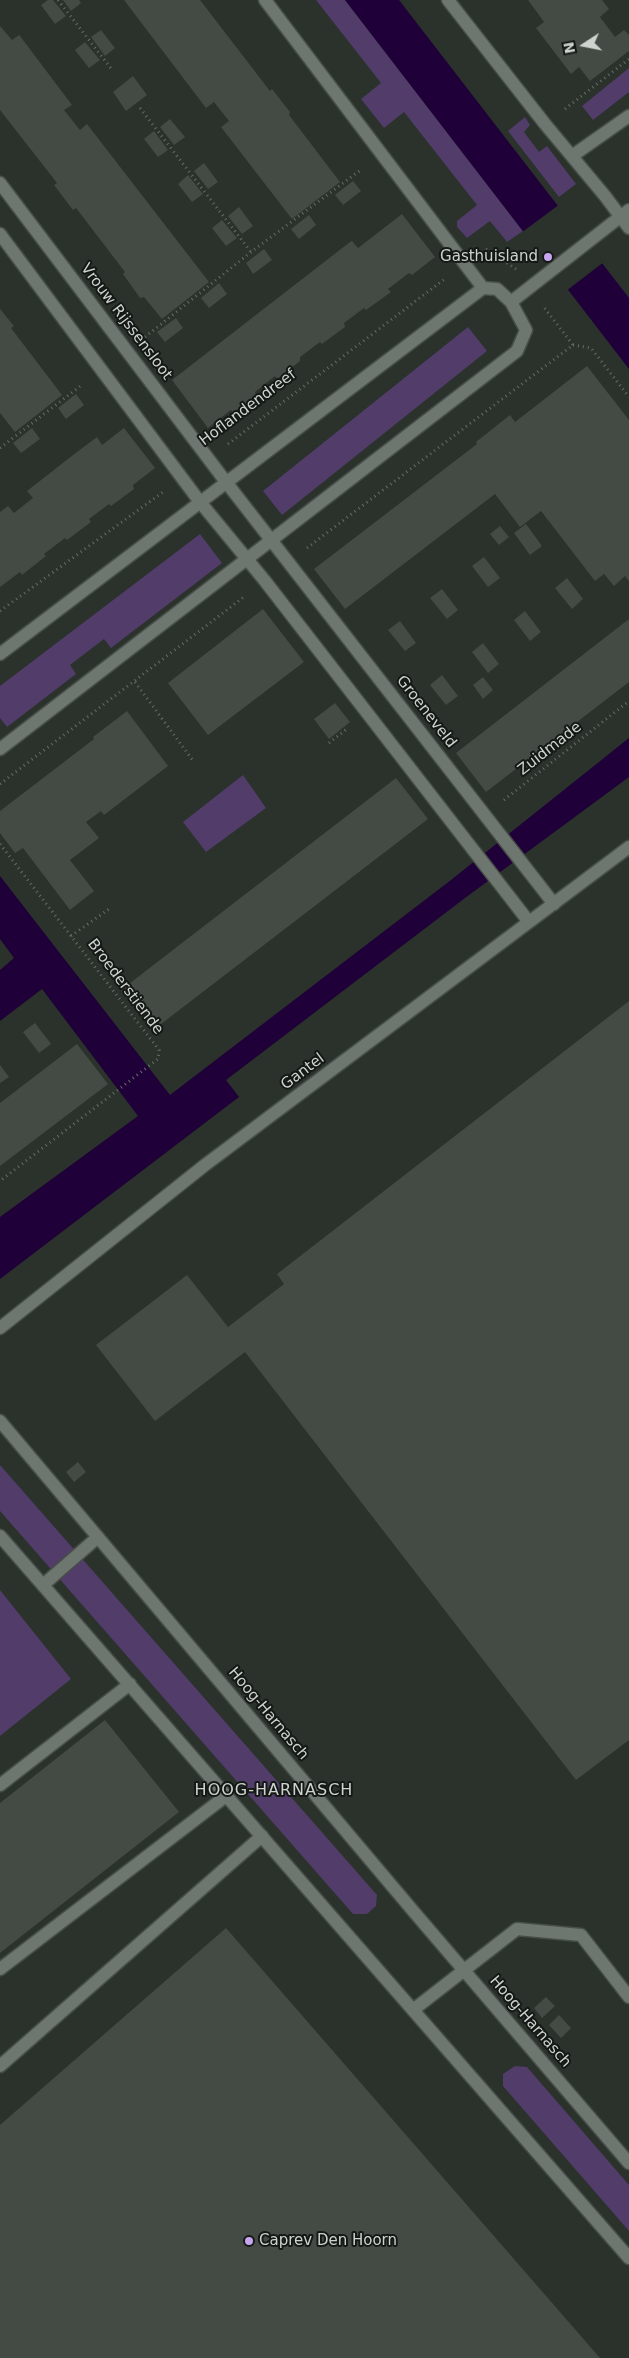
<!DOCTYPE html>
<style>
body{margin:0}
#map{position:relative;width:629px;height:2358px;overflow:hidden;background:#2a322b;font-family:"DejaVu Sans",sans-serif}
canvas{display:block}
.north{position:absolute;left:559px;top:20px;width:50px;height:50px;-webkit-text-stroke:4px #151916;paint-order:stroke;rotate:259deg;font-size:14px;font-weight:700;line-height:20px;text-align:center;color:#ced3cf}
.north::after{content:'';display:block;margin:auto;width:18px;height:22px;background:#ced3cf;clip-path:polygon(50% 0,100% 100%,50% 72%,0 100%)}
</style>
<div id="map">
<canvas width="629" height="2358"></canvas>
<div class="north">N</div>
</div>
<script>
const ctx = document.querySelector('canvas').getContext('2d');
ctx.lineJoin = 'round';
function paint(path, color) {
  ctx.fillStyle = color;
  ctx.fill(path, 'evenodd');
}
function toPath(rows) {
  const path = new Path2D();
  for (const r of rows) {
    path.moveTo(r[0], r[1]);
    for (let i = 2; i < r.length; i += 2) path.lineTo(r[i], r[i + 1]);
  }
  return path;
}
function strokePath(path, color, width, dash) {
  ctx.strokeStyle = color;
  ctx.lineWidth = width;
  ctx.lineCap = dash ? 'butt' : 'round';
  ctx.setLineDash(dash || []);
  ctx.stroke(path);
}
function drawText(font, color, halo, rows, align = 'center') {
  ctx.font = font + ' "DejaVu Sans",sans-serif';
  ctx.lineWidth = 4;
  ctx.setLineDash([]);
  ctx.textBaseline = 'middle';
  ctx.strokeStyle = halo;
  ctx.fillStyle = color;
  for (const [text, x, y, turn = 0] of rows) {
    ctx.save();
    ctx.translate(x, y);
    ctx.rotate((+turn || 0) * Math.PI / 180);
    ctx.textAlign = isNaN(turn) ? turn : align;
    if (halo) ctx.strokeText(text, 0, 0);
    ctx.fillText(text, 0, 0);
    ctx.restore();
  }
}
paint(toPath([
 [316,0,345,0,523,231,507,242,490,221,467,238,457,227,457,221,477,205,404,112,384,128,361,99,381,83],
 [629,68,629,92,593,120,582,106],
 [525,117,530,125,524,132,539,152,547,146,576,184,559,197,508,131],
 [468,327,487,351,282,515,263,491],
 [200,534,222,563,111,648,104,639,70,665,76,674,7,727,0,718,0,686],
 [243,775,266,808,206,852,183,822],
 [0,1465,377,1895,376,1906,367,1914,353,1914,0,1511],
 [0,1590,71,1679,0,1736],
 [515,2066,527,2067,629,2185,629,2231,503,2086,503,2074]
]), '#513c6a');
paint(toPath([
 [345,0,399,0,629,298,629,369],
 [629,738,629,777,465,898,226,1080,239,1097,0,1279,0,1217,138,1116,42,989,0,1021,0,970,14,958,0,939,0,876,170,1095,451,880]
]), '#1f0038');
paint(toPath([
 [560,204,604,262,566,291,521,233]
]), '#2a322b');
paint(toPath([
 [48,0,53,0,66,16,55,24,41,5],
 [63,0,79,0,81,3,71,11],
 [124,0,200,0,270,91,272,89,290,112,289,115,340,182,292,219,221,127,229,121,214,102,206,108],
 [528,0,602,0,609,9,600,17,615,37,624,30,629,35,629,51,590,81,579,67,571,74,536,28,544,22],
 [0,26,12,40,19,35,20,36,72,105,64,110,80,130,87,124,209,282,162,319,144,297,140,298,123,274,125,272,76,208,73,210,54,185,57,183,0,110],
 [101,30,115,48,105,56,91,37],
 [85,42,100,60,89,68,75,50],
 [133,76,147,95,126,111,113,92],
 [170,119,185,137,174,145,160,127],
 [154,131,168,150,158,157,144,139],
 [204,163,218,182,208,189,194,171],
 [188,175,203,194,192,202,178,184],
 [353,181,361,191,343,205,335,195],
 [239,207,253,226,242,234,228,216],
 [402,214,435,257,412,275,409,273,388,289,391,292,366,310,364,308,344,323,345,327,322,344,320,342,300,357,300,361,277,379,275,376,255,392,256,395,233,413,231,410,208,428,172,380,350,242,352,241,358,248],
 [309,215,316,225,299,239,291,229],
 [222,220,237,238,226,246,212,228],
 [264,249,272,260,253,274,246,263],
 [219,283,227,294,209,308,201,298],
 [0,309,14,326,11,328,62,395,15,432,0,413],
 [176,318,183,328,165,342,157,332],
 [587,366,629,420,629,581,625,576,614,586,604,574,595,581,541,511,520,527,495,494,345,609,314,569,477,444,476,442,510,415,515,422],
 [76,394,84,405,66,419,58,408],
 [32,428,40,439,21,453,13,443],
 [124,428,155,468,133,485,134,489,111,506,109,504,89,519,91,522,67,540,65,538,44,554,46,556,22,575,20,572,0,587,0,512,8,506,14,513,33,498,27,491,73,455,97,437,102,445],
 [526,524,542,546,530,555,514,533],
 [500,526,509,537,499,545,490,534],
 [484,557,500,578,488,587,472,566],
 [567,578,583,599,572,609,555,588],
 [442,589,458,610,447,619,430,598],
 [263,609,304,662,208,735,168,683],
 [525,611,541,632,530,641,514,620],
 [629,619,629,682,486,792,456,753],
 [400,621,416,643,405,651,388,630],
 [483,643,499,664,488,673,472,652],
 [442,675,458,696,446,705,430,685],
 [483,677,493,690,483,699,473,685],
 [335,703,350,722,329,739,314,719],
 [127,711,168,766,104,815,101,811,86,822,99,838,70,860,94,891,70,910,23,848,15,853,0,833,0,811,94,739,93,737],
 [396,778,428,819,152,1031,121,990],
 [629,1001,629,1740,576,1780,245,1352,155,1421,96,1345,187,1275,228,1327,284,1284,277,1274],
 [35,1023,51,1044,39,1053,23,1032],
 [77,1044,108,1084,0,1166,0,1103],
 [0,1065,9,1077,0,1083],
 [78,1462,86,1472,74,1482,66,1472],
 [105,1720,179,1812,0,1953,0,1803],
 [226,1928,600,2358,0,2358,0,2125],
 [546,1997,555,2006,542,2018,534,2008],
 [559,2015,571,2028,561,2038,549,2025]
]), '#434b44');
const service = toPath([
 [511,302,629,210],
 [0,1785,130,1684],
 [0,1969,226,1796],
 [413,2010,517,1929,581,1935,629,1997],
 [0,2066,262,1836]
]);
const minor = toPath([
 [265,0,483,288],
 [448,0,545,124,605,196,629,228],
 [572,156,629,116],
 [0,183,226,482,554,904],
 [0,234,200,502,265,581,529,922],
 [0,654,483,288,497,289,511,302,526,330,517,351,0,749],
 [0,1328,205,1165,629,847],
 [0,1421,414,1912,629,2163],
 [0,1536,629,2258],
 [43,1585,98,1537]
]);
strokePath(service, '#474e48', 15);
strokePath(minor, '#474e48', 15);
strokePath(toPath([
 [58,0,113,71],
 [140,108,251,252],
 [565,109,629,59],
 [486,249,516,269],
 [145,337,251,252,362,169],
 [573,345,591,348,629,397],
 [228,444,446,278],
 [0,448,83,384],
 [307,548,573,345,543,306],
 [0,611,163,492],
 [135,682,194,762],
 [329,743,348,728],
 [0,784,245,596],
 [504,800,629,701],
 [0,844,159,1050,158,1059,0,1181],
 [71,936,109,909]
]), '#676e68', 3, [1, 4]);
strokePath(service, '#6e776f', 12);
strokePath(minor, '#6e776f', 12);
for (const [x, y, r, color] of [
 [548,257,5,"#c7a6ef"],
 [249,2241,5,"#c7a6ef"]
]) {
  const dot = new Path2D();
  dot.arc(x, y, r, 0, 2 * Math.PI);
  ctx.fillStyle = color;
  ctx.fill(dot);
  strokePath(dot, '#151916', 2);
}
drawText('15px', '#ced3cf', '#151916', [
 ["Gasthuisland",538,257],
 ["Caprev Den Hoorn",259,2241,"left"]
], 'right');
drawText('15px', '#ced3cf', '#151916', [
 ["Vrouw Rijssensloot",126,322,53],
 ["Hoflandendreef",248,408,-37],
 ["Groeneveld",426,712,52],
 ["Zuidmade",550,749,-38],
 ["Broederstiende",125,987,53],
 ["Gantel",303,1072,-37],
 ["Hoog-Harnasch",268,1714,50],
 ["Hoog-Harnasch",530,2022,49]
]);
ctx.letterSpacing = '1px';
drawText('16px', '#ced3cf', '#151916', [
 ["HOOG-HARNASCH",274,1791]
]);
ctx.letterSpacing = '0px';
</script>
